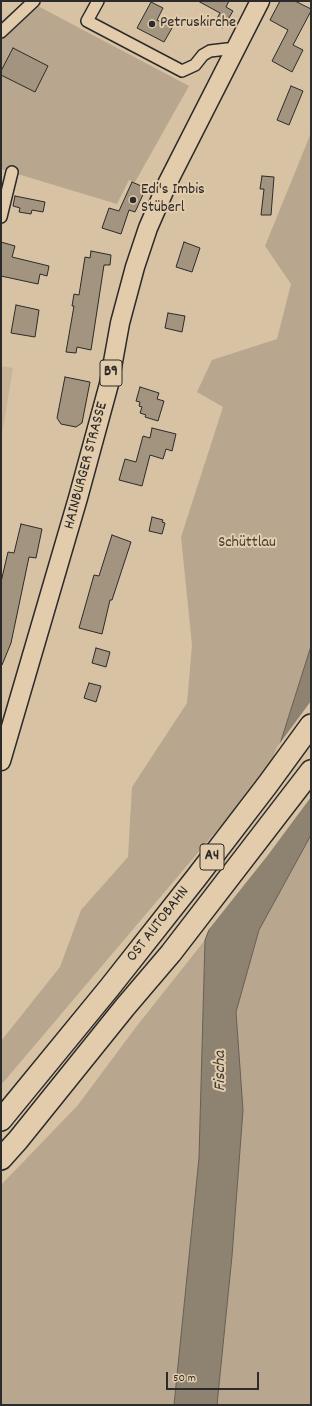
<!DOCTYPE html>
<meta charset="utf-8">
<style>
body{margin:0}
#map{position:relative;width:312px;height:1406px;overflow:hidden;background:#d8c2a4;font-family:Dekko,sans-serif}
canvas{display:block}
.frame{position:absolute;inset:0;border:2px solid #2b2b2b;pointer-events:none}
.scale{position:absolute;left:166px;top:1372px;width:93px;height:18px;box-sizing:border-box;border:2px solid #2b2b2b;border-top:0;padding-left:5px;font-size:12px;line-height:14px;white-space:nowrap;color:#2b2b2b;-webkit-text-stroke:3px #e3ccac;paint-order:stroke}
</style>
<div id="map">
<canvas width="312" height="1406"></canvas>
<div class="frame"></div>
<div class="scale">50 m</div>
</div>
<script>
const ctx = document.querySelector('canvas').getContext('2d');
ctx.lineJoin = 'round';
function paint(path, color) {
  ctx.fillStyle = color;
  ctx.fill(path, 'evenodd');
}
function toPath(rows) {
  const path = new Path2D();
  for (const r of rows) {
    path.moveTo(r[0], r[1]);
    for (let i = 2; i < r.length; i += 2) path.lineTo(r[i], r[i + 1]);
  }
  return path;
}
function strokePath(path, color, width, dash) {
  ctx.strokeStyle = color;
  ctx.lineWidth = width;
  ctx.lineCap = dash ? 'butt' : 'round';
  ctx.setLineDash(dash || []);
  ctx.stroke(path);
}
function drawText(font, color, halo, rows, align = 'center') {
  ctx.font = font + ' Dekko,sans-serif';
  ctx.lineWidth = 4;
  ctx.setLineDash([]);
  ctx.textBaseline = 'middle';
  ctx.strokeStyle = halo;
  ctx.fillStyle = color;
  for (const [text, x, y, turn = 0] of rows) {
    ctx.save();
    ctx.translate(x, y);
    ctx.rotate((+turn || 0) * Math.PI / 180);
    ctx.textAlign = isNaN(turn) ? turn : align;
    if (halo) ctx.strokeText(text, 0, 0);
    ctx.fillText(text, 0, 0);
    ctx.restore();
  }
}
paint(toPath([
 [1,366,13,368,1,440]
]), '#c8b499');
paint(toPath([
 [36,5,189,86,135,182,129,180,117,204,1,169,1,40],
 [311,133,311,646,274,763,1,1085,1,1041,60,967,81,910,128,857,132,787,187,703,192,645,181,537,223,407,197,392,212,360,277,339,291,284,265,246],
 [311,835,311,1405,217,1405,232,1256,243,1110,236,1012,259,930],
 [205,940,199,1158,174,1405,1,1405,1,1185,78,1105,136,1027]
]), '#b8a68e');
const water = toPath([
 [311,646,311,835,259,930,236,1012,243,1110,232,1256,217,1405,174,1405,199,1158,205,940,274,763,311,646]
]);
paint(water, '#8e8271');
strokePath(water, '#665f55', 1);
paint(toPath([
 [311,701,311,797,268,855,206,933,277,747]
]), '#d8c2a4');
const building = toPath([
 [198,1,229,1,226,7,233,11,223,28,214,24,220,13,198,1],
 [280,1,295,1,311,9,311,11,293,45,303,50,292,72,272,61,288,30,270,20,280,1],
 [151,2,163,8,157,20,172,28,164,42,137,28,151,2],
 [13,48,48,66,35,92,1,75,1,71,13,48],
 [291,86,303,91,289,125,277,120,291,86],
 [262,176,274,177,271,215,261,215,264,189,260,189,262,176],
 [132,182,146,188,135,212,129,210,121,234,102,228,109,208,119,211,132,182],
 [15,196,45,202,43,212,32,210,31,214,19,212,20,208,13,206,15,196],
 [1,242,15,246,12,257,49,266,47,276,40,274,38,284,1,276,1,242],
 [184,242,200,248,192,272,176,267,184,242],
 [91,251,111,255,110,265,104,265,91,350,77,347,76,353,66,352,74,306,72,306,74,294,79,295,85,257,90,258,91,251],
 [16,305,39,310,35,337,11,333,16,305],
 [168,313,185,316,182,332,165,328,168,313],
 [65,377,90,382,82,423,76,427,61,424,57,418,65,377],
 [140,387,159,393,157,399,164,401,158,421,145,417,146,415,140,413,142,407,139,406,140,402,136,401,140,387],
 [152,428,176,434,172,451,166,449,163,459,150,455,142,486,119,480,125,459,136,462,143,436,150,438,152,428],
 [152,517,163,520,162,522,165,523,162,534,149,531,152,517],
 [21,524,42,529,36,558,29,557,11,643,2,665,1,665,1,582,8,552,14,553,21,524],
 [112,535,131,542,112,600,110,600,102,634,79,628,94,575,99,576,112,535],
 [96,648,110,652,106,667,92,663,96,648],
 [89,683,101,686,96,702,84,698,89,683]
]);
paint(building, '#a2947f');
strokePath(building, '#2b2b2b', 1);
const street = toPath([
 [98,1,87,21,182,71,195,65,203,55,210,51,227,49,235,50],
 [1,32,34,1],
 [1,217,12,172]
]);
const primary = toPath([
 [1,761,78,498,109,384,120,323,135,267,148,228,168,182,260,1]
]);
const highway = toPath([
 [1,1120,110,987,196,878,268,784,311,725],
 [1,1159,18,1140,125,1007,171,953,311,771]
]);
strokePath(street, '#2b2b2b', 14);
strokePath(primary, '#2b2b2b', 21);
strokePath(highway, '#2b2b2b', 24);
strokePath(street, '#e3ccac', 11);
strokePath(primary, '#e3ccac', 18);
strokePath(highway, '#e3ccac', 21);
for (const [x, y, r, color] of [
 [152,24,4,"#2b2b2b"],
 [133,200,4,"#2b2b2b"]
]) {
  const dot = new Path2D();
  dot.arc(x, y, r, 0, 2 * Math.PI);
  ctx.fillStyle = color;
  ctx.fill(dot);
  strokePath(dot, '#e3ccac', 1.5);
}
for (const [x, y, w] of [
 [111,373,22],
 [212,857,24]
]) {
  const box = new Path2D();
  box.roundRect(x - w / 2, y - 13, w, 26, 3);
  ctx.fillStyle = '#e3ccac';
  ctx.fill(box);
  strokePath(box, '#2b2b2b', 1);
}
drawText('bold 15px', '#2b2b2b', null, [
 ["B9",111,373],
 ["A4",212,857]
]);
drawText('16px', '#2b2b2b', '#e3ccac', [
 ["Petruskirche",160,24],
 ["Edi's Imbis",141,191],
 ["Stüberl",141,209]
], 'left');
drawText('16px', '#2b2b2b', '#e3ccac', [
 ["HAINBURGER STRASSE",87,466,-75],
 ["OST AUTOBAHN",159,925,-52]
]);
drawText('16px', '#403d3a', '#e3ccac', [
 ["Schüttlau",247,544]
]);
drawText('italic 17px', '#44413c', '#e3ccac', [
 ["Fischa",222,1071,-90]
]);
</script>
